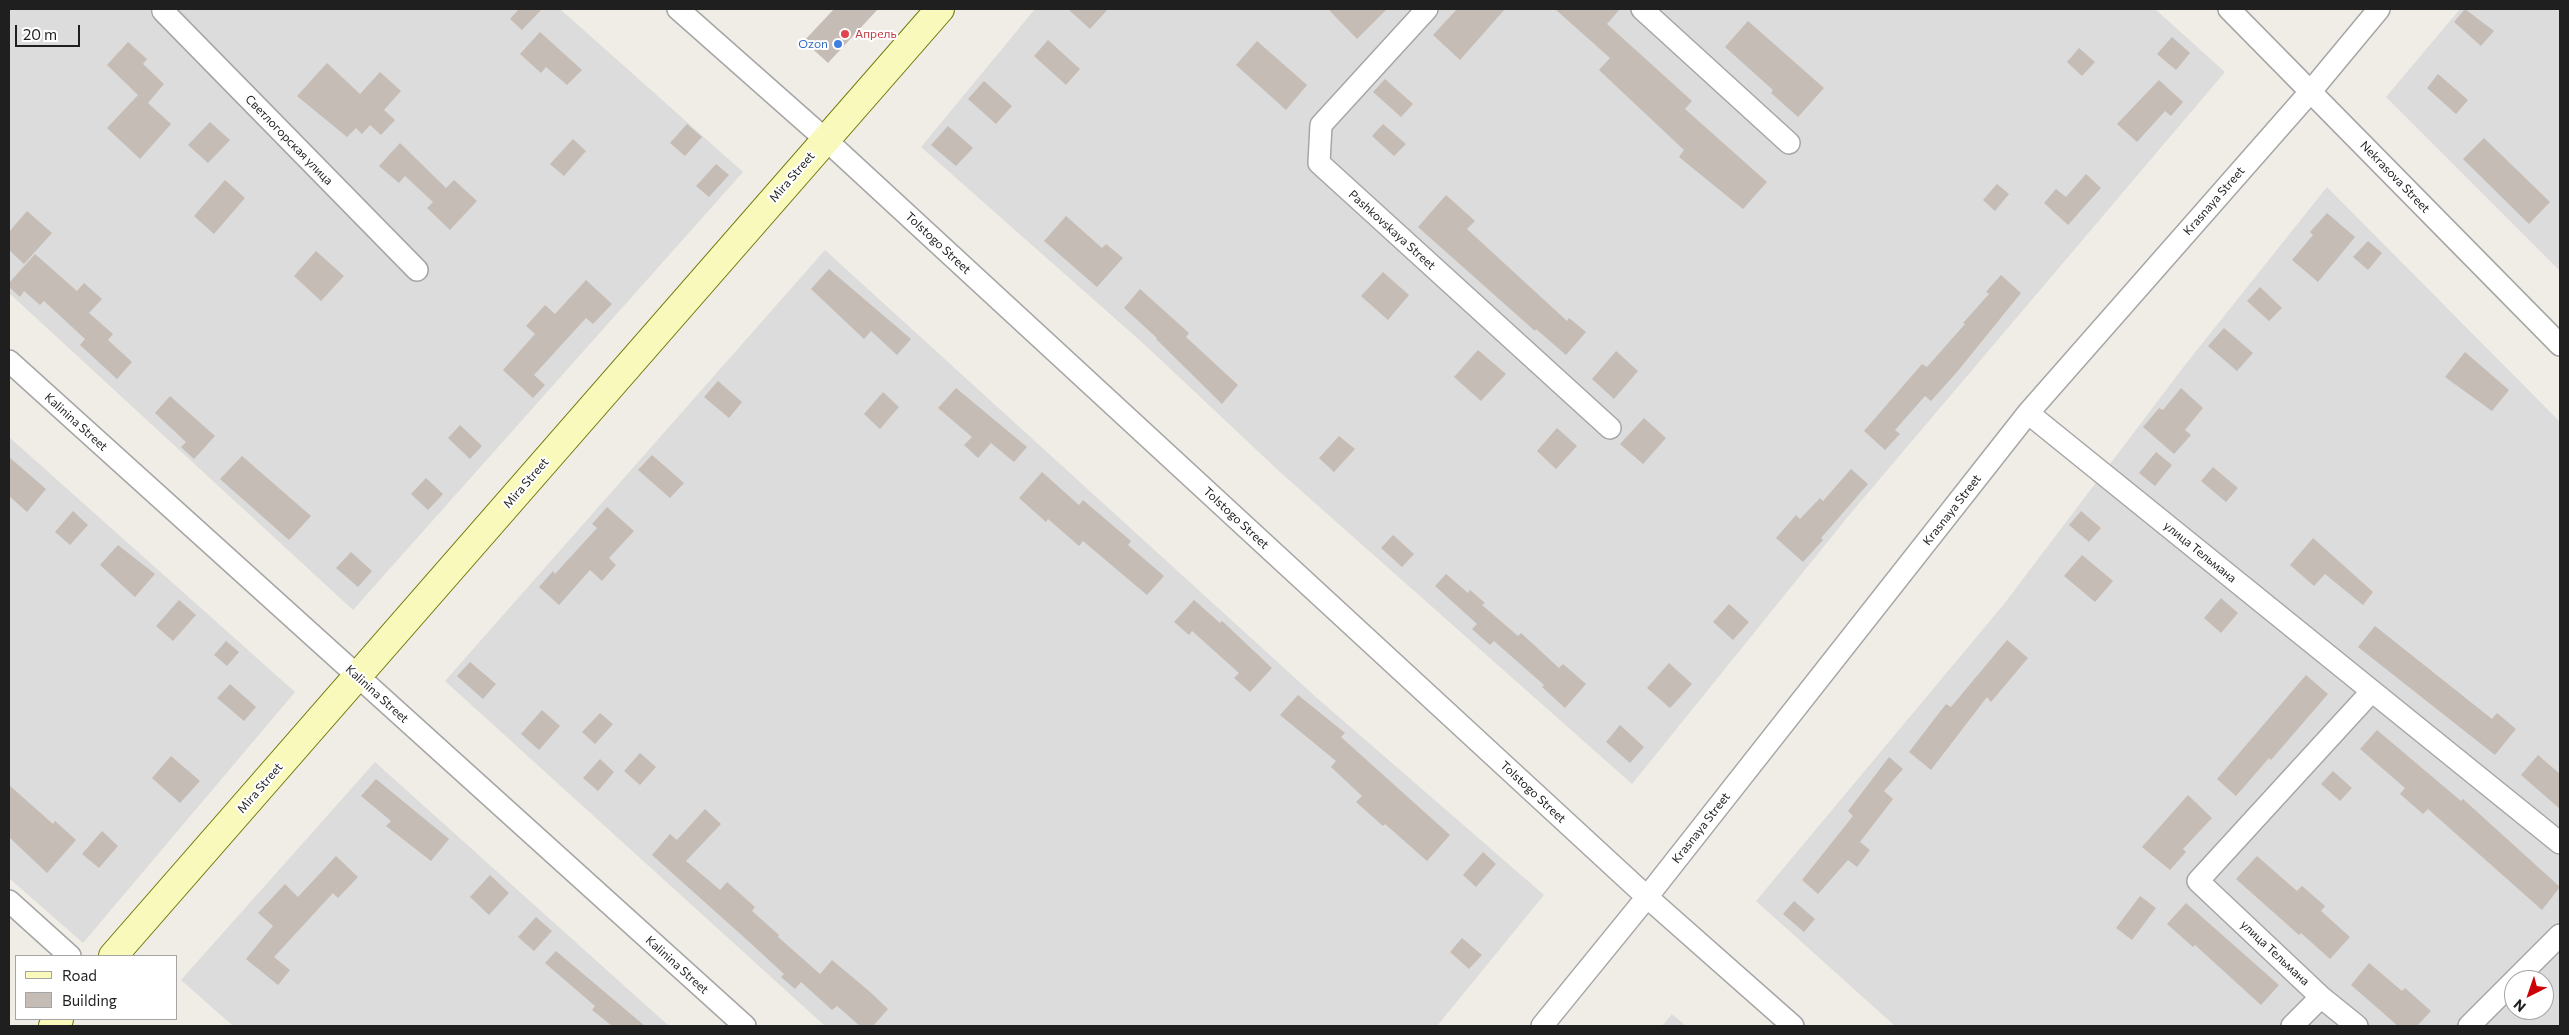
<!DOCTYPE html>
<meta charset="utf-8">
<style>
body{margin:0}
#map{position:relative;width:2569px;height:1035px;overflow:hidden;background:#f0ece6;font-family:Commissioner,sans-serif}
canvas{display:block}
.frame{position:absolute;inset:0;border:10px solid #1f1f1f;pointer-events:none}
.legend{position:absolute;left:15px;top:955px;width:162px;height:65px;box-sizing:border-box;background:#fff;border:1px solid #a5a5a5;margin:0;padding:6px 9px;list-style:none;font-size:15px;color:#1f1f1f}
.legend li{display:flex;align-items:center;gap:10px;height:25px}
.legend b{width:25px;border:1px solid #a5a5a5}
.north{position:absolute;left:2504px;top:970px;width:50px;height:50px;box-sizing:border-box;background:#fff;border:1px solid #a5a5a5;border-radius:50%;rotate:221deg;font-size:14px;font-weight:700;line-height:20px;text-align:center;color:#1f1f1f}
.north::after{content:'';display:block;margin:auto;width:18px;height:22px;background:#cd0107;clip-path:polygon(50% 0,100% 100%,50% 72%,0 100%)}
.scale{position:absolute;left:15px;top:25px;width:65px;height:22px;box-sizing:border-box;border:2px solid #1f1f1f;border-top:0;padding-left:6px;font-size:15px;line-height:18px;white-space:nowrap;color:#1f1f1f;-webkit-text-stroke:4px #fff;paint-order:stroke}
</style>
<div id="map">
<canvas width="2569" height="1035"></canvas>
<div class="frame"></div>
<ul class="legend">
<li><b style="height:6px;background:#f8f9ba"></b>Road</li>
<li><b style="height:14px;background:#c5bcb5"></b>Building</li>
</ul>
<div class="north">N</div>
<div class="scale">20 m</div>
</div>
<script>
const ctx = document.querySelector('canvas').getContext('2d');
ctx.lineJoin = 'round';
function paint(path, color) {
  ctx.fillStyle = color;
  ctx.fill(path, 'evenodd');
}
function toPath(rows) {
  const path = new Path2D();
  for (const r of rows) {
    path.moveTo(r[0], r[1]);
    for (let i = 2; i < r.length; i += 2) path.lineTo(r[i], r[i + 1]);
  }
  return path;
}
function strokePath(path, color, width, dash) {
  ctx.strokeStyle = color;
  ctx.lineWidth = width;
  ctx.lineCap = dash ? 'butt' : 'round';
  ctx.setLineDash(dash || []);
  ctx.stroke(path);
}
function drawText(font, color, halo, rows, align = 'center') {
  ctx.font = font + ' Commissioner,sans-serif';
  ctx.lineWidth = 4;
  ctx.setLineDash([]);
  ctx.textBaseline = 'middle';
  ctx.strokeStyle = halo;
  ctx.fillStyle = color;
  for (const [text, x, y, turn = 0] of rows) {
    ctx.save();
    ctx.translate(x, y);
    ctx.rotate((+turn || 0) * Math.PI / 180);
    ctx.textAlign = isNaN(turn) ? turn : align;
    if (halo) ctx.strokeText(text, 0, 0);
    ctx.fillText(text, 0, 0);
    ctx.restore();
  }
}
paint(toPath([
 [9,9,560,9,743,172,353,610,9,293],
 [1035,9,2155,9,2225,72,1850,514,1632,784,1280,472,1145,345,921,147],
 [2460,9,2560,9,2560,271,2386,97],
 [2327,187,2560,422,2560,1026,1895,1026,1756,901,2004,604,2185,365],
 [2514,980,2544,980,2544,1010,2514,1010],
 [825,250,1317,698,1544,895,1437,1026,825,1026,445,681],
 [9,437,295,692,83,943,9,878],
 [375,762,669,1026,233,1026,181,980],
 [1672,1014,1686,1026,1662,1026]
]), '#dddcdc');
paint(toPath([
 [519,9,542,9,522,30,510,19],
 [834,9,878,9,828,63,804,41],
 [1068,9,1108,9,1090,29],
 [1328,9,1387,9,1357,39],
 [1457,9,1505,9,1460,60,1433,35],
 [1555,9,1620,9,1607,24,1692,101,1685,109,1767,182,1743,209,1679,157,1684,150,1599,70,1610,58],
 [2465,9,2494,31,2481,46,2454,22],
 [1748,21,1824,88,1798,117,1771,93,1773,90,1725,47],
 [540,32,582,70,567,85,546,67,541,73,520,54],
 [2172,37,2190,53,2176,70,2157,54],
 [1048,40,1080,69,1066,85,1034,56],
 [1257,41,1307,85,1286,110,1236,65],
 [128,42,147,59,143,64,164,84,148,103,171,124,140,159,107,128,138,95,107,65],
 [2079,48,2095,62,2082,76,2067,62],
 [327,63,360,94,380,72,401,91,384,110,395,120,381,135,370,125,362,134,356,128,347,137,297,96],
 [2438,74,2468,100,2456,114,2427,88],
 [1385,79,1413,104,1401,117,1373,92],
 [2159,80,2183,102,2171,116,2165,111,2137,142,2117,124],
 [984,81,1012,106,996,124,968,99],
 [210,122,230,140,208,163,188,145],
 [687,124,702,137,685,156,670,143],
 [1383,124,1406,144,1394,156,1372,136],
 [948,126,973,148,956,166,931,145],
 [2484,138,2550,202,2529,224,2463,159],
 [573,139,586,151,564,176,550,164],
 [400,143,446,188,454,180,477,201,450,230,427,208,433,202,405,176,399,183,379,166],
 [716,164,729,175,709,197,696,186],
 [2086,174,2101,188,2068,225,2044,203,2056,189,2066,197],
 [225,180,245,198,214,234,194,216],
 [1997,184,2009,194,1995,211,1983,200],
 [1446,195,1475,221,1467,229,1567,321,1569,318,1586,332,1566,355,1536,329,1535,331,1418,227],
 [27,211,52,233,24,264,9,250,9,232],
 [2327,213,2355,237,2318,282,2292,260,2313,235,2310,232],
 [1066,216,1102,248,1106,244,1123,258,1097,287,1044,241],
 [2368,241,2382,253,2368,270,2353,257],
 [316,251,344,276,321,301,294,276],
 [35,254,77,291,84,283,102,299,89,313,113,334,108,340,132,362,117,379,80,345,85,339,44,301,40,305,24,291,20,297,9,287,9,283],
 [829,269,911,339,897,355,871,331,864,339,811,289],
 [1383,272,1409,295,1388,320,1361,296],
 [2001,275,2021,293,1957,372,1931,401,1925,396,1895,430,1900,434,1885,450,1864,431,1922,364,1927,367,1965,324,1963,323,1989,294,1986,292],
 [586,280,612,304,593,324,586,318,534,375,545,385,533,398,503,370,535,334,526,326,545,305,555,314],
 [2260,287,2282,308,2269,321,2247,301],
 [1140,289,1189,333,1186,337,1238,385,1222,404,1156,339,1157,338,1124,308],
 [2224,328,2253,353,2237,371,2208,346],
 [1478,350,1506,374,1481,401,1454,377],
 [1616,351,1638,371,1614,399,1592,379],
 [2465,352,2509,390,2492,411,2445,377],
 [718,381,742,402,729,418,704,397],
 [956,388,1027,447,1014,462,991,443,978,458,964,445,972,437,938,408],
 [2181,388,2203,408,2185,430,2191,435,2174,454,2143,427,2159,408,2163,410],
 [883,392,899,407,880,429,864,414],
 [170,396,215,436,194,459,181,447,186,442,155,413],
 [1644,418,1666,438,1643,464,1620,444],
 [460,425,482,446,470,459,448,438],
 [1557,428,1577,446,1556,469,1537,451],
 [1339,436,1355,449,1334,472,1319,458],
 [2156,452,2172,465,2155,486,2139,473],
 [652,455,684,483,670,498,638,470],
 [242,456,311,516,289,540,220,479],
 [9,457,46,489,27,512,9,496],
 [2213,467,2238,488,2226,502,2201,481],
 [1851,469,1868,484,1821,538,1823,540,1803,562,1776,538,1796,515,1800,519,1820,498,1823,501],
 [1042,472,1079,505,1083,500,1131,541,1128,545,1164,576,1147,595,1083,541,1079,546,1048,519,1046,522,1019,498],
 [426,478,443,494,428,510,411,494],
 [607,507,634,531,609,558,616,565,602,581,590,570,559,605,539,587,553,571,555,574,597,528,592,524],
 [73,511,88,525,70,545,55,532],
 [2081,511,2101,528,2089,542,2069,525],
 [1393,535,1414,554,1402,567,1381,548],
 [2313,538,2373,592,2363,605,2325,574,2314,586,2290,565],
 [118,545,155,574,135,597,100,565],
 [351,552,372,571,358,587,336,568],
 [2082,555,2113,581,2095,602,2064,576],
 [1446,574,1468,593,1470,590,1485,603,1482,605,1518,636,1521,633,1559,668,1563,664,1586,684,1565,708,1542,687,1544,685,1494,641,1490,645,1472,629,1477,624,1435,586],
 [2221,598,2238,613,2221,633,2204,618],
 [179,600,196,615,173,641,156,626],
 [1194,600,1220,623,1222,621,1272,668,1250,692,1234,678,1239,673,1192,631,1189,635,1174,622],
 [1729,604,1749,622,1733,640,1713,622],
 [2375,626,2492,719,2497,713,2516,729,2495,755,2358,647],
 [2007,640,2028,658,1991,702,1987,697,1931,770,1909,752,1946,704,1951,707],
 [226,641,239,652,227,666,214,655],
 [470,662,496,684,483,699,457,676],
 [1669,663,1692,684,1670,708,1647,688],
 [2306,675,2328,694,2271,760,2269,758,2236,796,2217,779],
 [230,684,256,707,244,721,217,698],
 [1298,695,1345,733,1341,737,1450,835,1427,861,1385,824,1383,826,1356,802,1362,796,1331,767,1336,761,1280,715],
 [542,710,560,726,539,750,521,734],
 [600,713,613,724,595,744,582,732],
 [1620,725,1644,747,1630,763,1606,742],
 [2377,730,2461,801,2463,799,2560,887,2542,910,2428,809,2423,814,2400,794,2405,788,2360,749],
 [640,753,656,767,640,785,624,771],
 [2538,755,2560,774,2560,809,2521,775],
 [171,756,200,781,180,803,152,778],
 [1889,757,1903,769,1884,791,1893,799,1860,842,1870,850,1857,867,1848,860,1818,894,1802,880,1853,816,1848,811],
 [600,759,614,772,598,791,583,778],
 [2333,771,2352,788,2340,801,2321,784],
 [376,779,449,839,431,861,386,826,391,821,361,796],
 [9,785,53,824,55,821,76,840,47,873,9,837],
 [2188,795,2212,818,2183,849,2186,852,2170,870,2142,847],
 [705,809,721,824,686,861,720,890,727,882,755,907,752,911,779,935,778,937,820,974,832,960,869,991,888,1009,873,1026,860,1026,837,1006,832,1010,801,982,795,989,781,977,784,974,746,939,652,855,670,834,677,840],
 [102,831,118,846,99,868,82,854],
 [1483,852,1496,864,1476,887,1463,875],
 [336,856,358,877,338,898,333,893,274,957,290,970,278,985,246,959,273,926,258,913,285,884,298,897],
 [2257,856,2297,891,2302,886,2325,906,2321,911,2350,937,2330,959,2301,933,2299,935,2236,879],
 [490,875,509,893,489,915,470,897],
 [2140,896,2156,908,2132,940,2116,928],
 [1794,901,1815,919,1804,932,1783,914],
 [2186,903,2279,985,2261,1005,2195,945,2193,947,2167,924],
 [536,917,552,931,534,951,518,937],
 [1462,938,1482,955,1469,969,1450,952],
 [556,951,645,1026,612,1026,592,1010,595,1006,545,963],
 [2369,963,2402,991,2405,988,2431,1011,2417,1026,2398,1026,2351,985]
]), '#c5bcb5');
const street = toPath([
 [164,9,163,11,417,270],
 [678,9,825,139,1647,897,1793,1026],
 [1427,9,1321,125,1319,163,1610,428],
 [1642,9,1789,143],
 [2229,9,2560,345],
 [9,361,745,1026],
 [2028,413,2560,843],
 [9,901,70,956],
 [2515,980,2560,935],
 [2321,997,2198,881,2372,691],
 [1542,1026,1647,897,2028,413,2311,91,2379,9],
 [2292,1026,2321,997,2357,1026],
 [2469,1026,2514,981]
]);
const secondary = toPath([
 [113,956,940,9],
 [53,1026,59,1019]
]);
strokePath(street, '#a6a6a6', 24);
strokePath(secondary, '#6e7706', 30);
strokePath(street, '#fff', 21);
strokePath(secondary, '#f8f9ba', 28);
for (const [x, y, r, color] of [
 [845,34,5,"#e0444e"],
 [838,44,5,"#3f7fe0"]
]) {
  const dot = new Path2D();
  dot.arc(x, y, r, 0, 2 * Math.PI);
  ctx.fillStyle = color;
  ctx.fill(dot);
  strokePath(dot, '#fff', 2);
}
drawText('12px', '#be3a42', '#fff', [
 ["Апрель",855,34]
], 'left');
drawText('12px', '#366cbe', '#fff', [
 ["Ozon",828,44]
], 'right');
drawText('12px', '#1f1f1f', '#fff', [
 ["Светлогорская улица",289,140,46],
 ["Mira Street",792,177,-49],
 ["Nekrasova Street",2395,177,46],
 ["Krasnaya Street",2214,201,-49],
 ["Pashkovskaya Street",1392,230,42],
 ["Tolstogo Street",938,243,43],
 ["Kalinina Street",76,422,42],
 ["Mira Street",526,483,-49],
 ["Krasnaya Street",1952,510,-52],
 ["Tolstogo Street",1236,518,43],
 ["улица Тельмана",2200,552,39],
 ["Kalinina Street",377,694,42],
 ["Mira Street",260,788,-49],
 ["Tolstogo Street",1533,792,43],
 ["Krasnaya Street",1701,828,-52],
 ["улица Тельмана",2275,953,43],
 ["Kalinina Street",677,965,42]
]);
</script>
